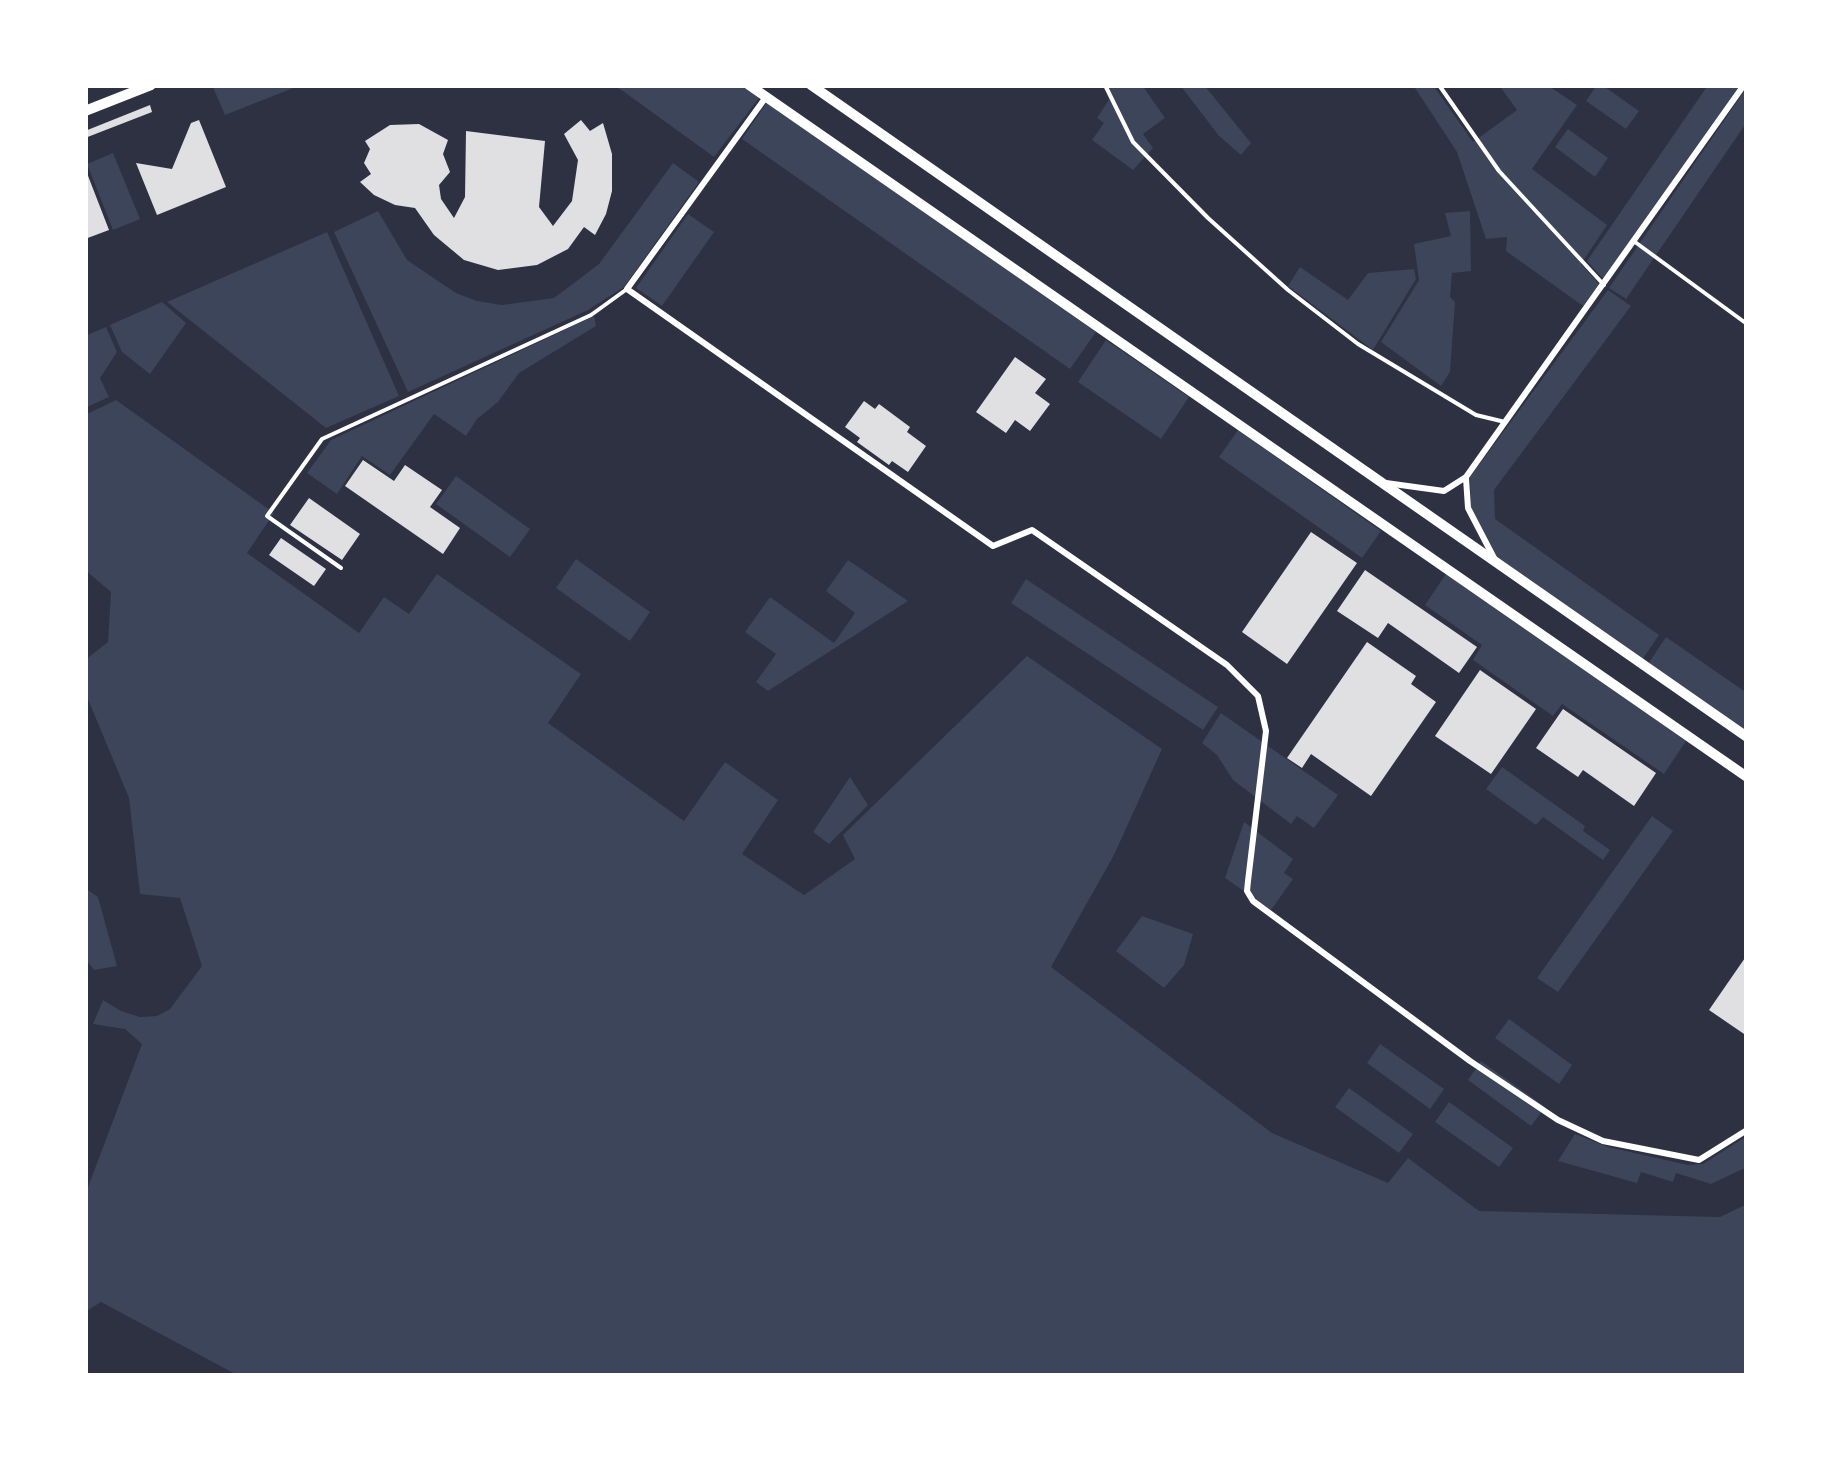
<!DOCTYPE html>
<style>
body{margin:0}
#map{position:relative;width:1832px;height:1461px;overflow:hidden;background:#2d3142;font-family:Arial,sans-serif}
canvas{display:block}
.frame{position:absolute;inset:0;border:88px solid #fff;pointer-events:none}
</style>
<div id="map">
<canvas width="1832" height="1461"></canvas>
<div class="frame"></div>
</div>
<script>
const ctx = document.querySelector('canvas').getContext('2d');
ctx.lineJoin = 'round';
function paint(path, color) {
  ctx.fillStyle = color;
  ctx.fill(path, 'evenodd');
}
function toPath(rows) {
  const path = new Path2D();
  for (const r of rows) {
    path.moveTo(r[0], r[1]);
    for (let i = 2; i < r.length; i += 2) path.lineTo(r[i], r[i + 1]);
  }
  return path;
}
function strokePath(path, color, width, dash) {
  ctx.strokeStyle = color;
  ctx.lineWidth = width;
  ctx.lineCap = dash ? 'butt' : 'round';
  ctx.setLineDash(dash || []);
  ctx.stroke(path);
}
paint(toPath([
 [212,85,301,85,225,115],
 [607,85,741,85,759,98,714,157,620,89],
 [1099,85,1142,85,1165,118,1143,134,1153,148,1133,170,1092,140,1104,123,1097,118,1112,95],
 [1180,85,1204,85,1251,143,1241,155,1219,136],
 [1413,85,1433,85,1473,142,1517,110,1499,85,1547,85,1577,105,1532,169,1607,225,1581,264,1599,284,1583,306,1506,251,1507,237,1486,239,1457,152],
 [1597,85,1602,85,1639,111,1626,129,1586,101],
 [1708,85,1743,85,1604,280,1587,261],
 [1747,87,1747,122,1626,299,1609,288],
 [767,102,1096,332,1070,369,742,139],
 [1568,129,1608,158,1595,177,1555,147],
 [113,153,140,219,113,230,87,164],
 [673,163,699,182,624,287,588,310,408,392,334,232,378,211,407,260,456,293,477,301,502,305,554,298,599,264],
 [1470,211,1471,271,1452,273,1450,297,1455,302,1450,372,1441,386,1381,342,1419,280,1414,244,1451,236,1445,213],
 [688,214,714,232,662,306,636,288],
 [327,232,399,396,326,428,167,302],
 [1300,267,1348,300,1368,273,1414,269,1416,279,1373,350,1288,286],
 [1608,290,1631,306,1494,490,1495,519,1659,635,1642,660,1499,561,1471,508,1470,477],
 [162,302,186,323,150,374,122,352,110,325],
 [594,316,596,326,519,373,498,402,477,419,466,436,434,414,390,475,362,456,337,494,307,473,331,440],
 [106,327,117,352,100,378,109,397,85,408,85,336],
 [1106,340,1189,397,1161,439,1078,382],
 [116,400,274,513,247,553,359,633,384,597,409,614,437,574,581,674,548,723,684,821,725,762,778,800,742,854,804,895,855,859,843,835,1027,656,1162,749,1114,855,1051,967,1272,1133,1388,1183,1408,1158,1479,1211,1720,1217,1747,1204,1747,1376,239,1376,101,1302,85,1312,85,1195,142,1044,125,1029,93,1024,103,1000,121,1011,140,1017,157,1016,170,1009,202,966,180,898,140,894,129,798,85,692,85,660,108,642,111,592,85,570,85,415],
 [1238,430,1381,531,1362,558,1219,457],
 [456,476,530,529,510,557,436,504],
 [576,559,650,612,630,641,556,588],
 [848,560,908,601,768,691,756,682,776,654,745,632,770,597,834,643,855,613,826,591],
 [1446,574,1686,741,1664,774,1562,704,1553,716,1473,660,1482,645,1425,605],
 [1026,579,1218,707,1203,730,1011,603],
 [1666,637,1747,693,1747,733,1648,664],
 [1221,713,1338,795,1314,828,1297,816,1291,824,1233,780,1217,755,1202,743],
 [1502,767,1585,826,1583,831,1610,850,1603,860,1543,817,1536,825,1486,789],
 [850,777,868,805,829,844,813,832],
 [1652,816,1673,831,1558,992,1537,978],
 [1244,822,1293,859,1284,873,1293,879,1271,910,1225,878],
 [85,888,98,897,117,966,94,970,85,958],
 [1142,916,1193,934,1184,965,1164,988,1116,951],
 [1509,1019,1572,1065,1559,1084,1495,1038],
 [1380,1044,1444,1089,1430,1109,1367,1063],
 [1481,1061,1545,1107,1531,1126,1468,1080],
 [1349,1088,1413,1134,1399,1153,1335,1107],
 [1449,1102,1513,1148,1499,1167,1435,1122],
 [1575,1134,1608,1147,1688,1165,1703,1164,1747,1136,1747,1167,1711,1184,1676,1173,1673,1182,1641,1172,1637,1183,1558,1161]
]), '#3c4559');
paint(toPath([
 [150,105,152,112,85,138,85,131],
 [199,120,226,187,157,215,136,163,172,169,191,123],
 [581,120,590,131,603,123,612,154,612,191,606,214,595,235,584,227,568,249,537,265,498,270,464,260,434,235,415,208,395,205,374,195,360,182,371,174,364,163,370,149,365,141,390,125,419,124,448,140,443,154,450,172,439,185,441,199,454,218,465,197,466,131,545,141,539,207,553,226,572,201,578,160,564,134],
 [85,168,109,230,85,239],
 [1015,357,1046,379,1035,393,1050,404,1030,431,1015,420,1006,433,976,412],
 [864,401,875,409,879,404,910,427,907,432,926,446,908,472,892,461,889,465,857,442,860,438,845,427],
 [363,460,394,481,405,465,442,490,430,507,460,528,443,554,345,486],
 [309,498,360,534,342,560,290,525],
 [1311,532,1357,563,1287,664,1242,632],
 [281,538,326,569,314,586,269,555],
 [1365,570,1477,647,1459,673,1388,623,1378,638,1337,611],
 [1367,642,1416,676,1411,684,1436,702,1371,796,1311,754,1302,768,1287,758],
 [1480,670,1536,709,1491,774,1435,736],
 [1563,709,1656,773,1634,806,1583,770,1578,777,1536,748],
 [1747,955,1747,1036,1709,1010]
]), '#e0e0e3');
strokePath(toPath([
 [1105,85,1133,142,1208,218,1288,290,1358,344,1476,415,1505,422],
 [1439,85,1499,171,1604,285],
 [1635,242,1747,324],
 [341,568,267,516,322,439,591,315,627,289]
]), '#fff', 4);
strokePath(toPath([
 [766,97,627,289,993,546,1032,530,1227,665,1258,696,1266,731,1248,881,1247,891,1253,901,1470,1061,1558,1120,1603,1141,1699,1160,1747,1130],
 [1466,478,1468,508,1494,558],
 [1386,483,1444,491,1466,477,1744,85]
]), '#fff', 6);
strokePath(toPath([
 [749,85,1747,777],
 [811,85,1747,737],
 [85,111,151,85]
]), '#fff', 10);
</script>
